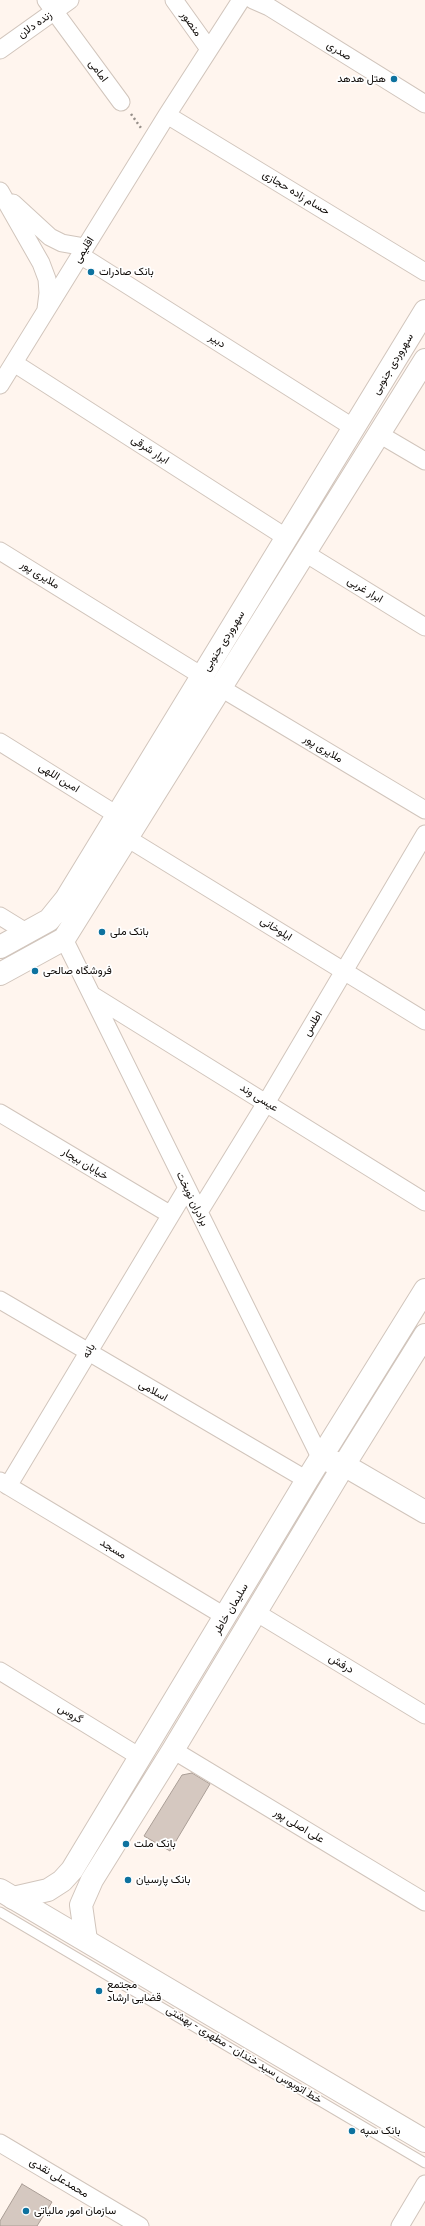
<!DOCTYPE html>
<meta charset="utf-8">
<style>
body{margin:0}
canvas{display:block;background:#fff5ee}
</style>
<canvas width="425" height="2226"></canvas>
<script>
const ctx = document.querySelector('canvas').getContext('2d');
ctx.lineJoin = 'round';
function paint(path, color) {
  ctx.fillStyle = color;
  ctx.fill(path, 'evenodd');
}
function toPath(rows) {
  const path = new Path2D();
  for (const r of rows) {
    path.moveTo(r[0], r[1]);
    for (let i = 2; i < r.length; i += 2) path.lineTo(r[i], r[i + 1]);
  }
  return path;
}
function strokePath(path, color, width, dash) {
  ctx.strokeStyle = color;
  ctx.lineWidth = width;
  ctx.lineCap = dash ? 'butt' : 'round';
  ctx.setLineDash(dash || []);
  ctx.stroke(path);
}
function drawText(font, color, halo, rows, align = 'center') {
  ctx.font = font + ' "Fira Sans Condensed",Vazirmatn,sans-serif';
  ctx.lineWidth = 3.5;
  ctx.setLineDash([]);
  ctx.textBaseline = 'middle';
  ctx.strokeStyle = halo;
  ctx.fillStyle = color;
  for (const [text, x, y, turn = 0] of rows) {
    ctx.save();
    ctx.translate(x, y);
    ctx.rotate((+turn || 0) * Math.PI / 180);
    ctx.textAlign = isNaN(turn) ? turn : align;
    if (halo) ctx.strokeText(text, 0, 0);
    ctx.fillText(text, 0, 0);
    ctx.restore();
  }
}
const building = toPath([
 [192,1773,210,1784,170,1851,144,1836,182,1775,192,1773],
 [22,2184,52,2202,37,2226,0,2226,0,2221,22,2184]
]);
paint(building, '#d5c8c0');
strokePath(building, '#aa9e96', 1);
const service = toPath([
 [0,1912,425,2163]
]);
const minor = toPath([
 [46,0,121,102],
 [174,0,209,49],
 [253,0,269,7,425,104],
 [0,50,70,0],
 [167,115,425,272],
 [0,191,41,263,47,279,48,293,46,309],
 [13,203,50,237,62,243,85,247],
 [80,255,354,428],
 [14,363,287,538],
 [0,385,167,115,241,0],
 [379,434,425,461],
 [0,551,202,676],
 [305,553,425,627],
 [221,688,425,810],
 [0,742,117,815],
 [127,838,425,1021],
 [0,916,26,932],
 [64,939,321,1459],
 [92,995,425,1202],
 [0,1113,171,1215],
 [199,1212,266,1103,425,834],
 [0,1300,307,1480],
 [0,1481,226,1617],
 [8,1486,187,1188],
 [257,1613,425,1715],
 [0,1671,140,1757],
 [173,1750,425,1902],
 [0,2143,140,2226],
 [400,2226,425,2184]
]);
const secondary = toPath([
 [0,947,49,920,66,899,425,311],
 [0,974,64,939,425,360],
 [329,1461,344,1465,425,1512],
 [13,1898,48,1890,62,1881,72,1870,307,1480,425,1290],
 [86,1940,81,1905,92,1880,173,1750,344,1465,425,1335]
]);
const primary = toPath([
 [0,1890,425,2141]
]);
strokePath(service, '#d1c5bc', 11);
strokePath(minor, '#d1c5bc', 19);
strokePath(secondary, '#d1c5bc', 24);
strokePath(primary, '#d1c5bc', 24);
strokePath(toPath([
 [131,114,141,128]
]), '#968f89', 2.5, [2, 3]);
strokePath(service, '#fff', 9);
strokePath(minor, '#fff', 17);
strokePath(secondary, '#fff', 22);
strokePath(primary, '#fff', 22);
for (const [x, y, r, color] of [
 [394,79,4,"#0d729f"],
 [91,272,4,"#0d729f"],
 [102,932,4,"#0d729f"],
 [35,971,4,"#0d729f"],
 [126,1844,4,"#0d729f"],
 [128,1880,4,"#0d729f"],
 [99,1991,4,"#0d729f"],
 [352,2131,4,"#0d729f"],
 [26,2211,4,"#0d729f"]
]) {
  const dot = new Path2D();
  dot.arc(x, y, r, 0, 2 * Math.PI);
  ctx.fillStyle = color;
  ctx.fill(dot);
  strokePath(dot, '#fff', 1.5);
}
drawText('11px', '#100c09', '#fff', [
 ["منصور",191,24,55],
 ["زنده دلان",35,25,-35],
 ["صدری",339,51,32],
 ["امامی",98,71,53],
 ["حسام زاده حجازی",296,193,31],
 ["اقلیمی",84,250,-58],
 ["دبیر",217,341,32],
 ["سهروردی جنوبی",393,364,-59],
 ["ابرار شرقی",150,450,33],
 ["ملایری پور",40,575,32],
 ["ابرار غربی",365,590,31],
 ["سهروردی جنوبی",224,641,-58],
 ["ملایری پور",323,749,31],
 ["امین اللهی",59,778,32],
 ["ایلوخانی",276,929,32],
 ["اطلس",313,1024,-59],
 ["عیسی وند",259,1098,32],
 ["خیابان بیجار",85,1164,31],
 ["برادران نوبخت",192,1199,64],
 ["بانه",89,1351,-59],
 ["اسلامی",153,1391,30],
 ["مسجد",113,1549,31],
 ["سلیمان خاطر",231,1609,-59],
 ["درفش",341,1664,31],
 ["گروس",70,1714,31],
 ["علی اصلی پور",299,1826,31],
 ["خط اتوبوس سید خندان - مطهری - بهشتی",244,2055,31],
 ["محمدعلی نقدی",59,2178,31]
]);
drawText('11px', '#100c09', '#fff', [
 ["هتل هدهد",386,79,"right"],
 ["بانک صادرات",99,272],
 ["بانک ملی",110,932],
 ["فروشگاه صالحی",43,971],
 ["بانک ملت",134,1844],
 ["بانک پارسیان",136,1880],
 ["مجتمع",107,1985],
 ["قضایی ارشاد",107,1998],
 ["بانک سپه",360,2131],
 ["سازمان امور مالیاتی",34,2211]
], 'left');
</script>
